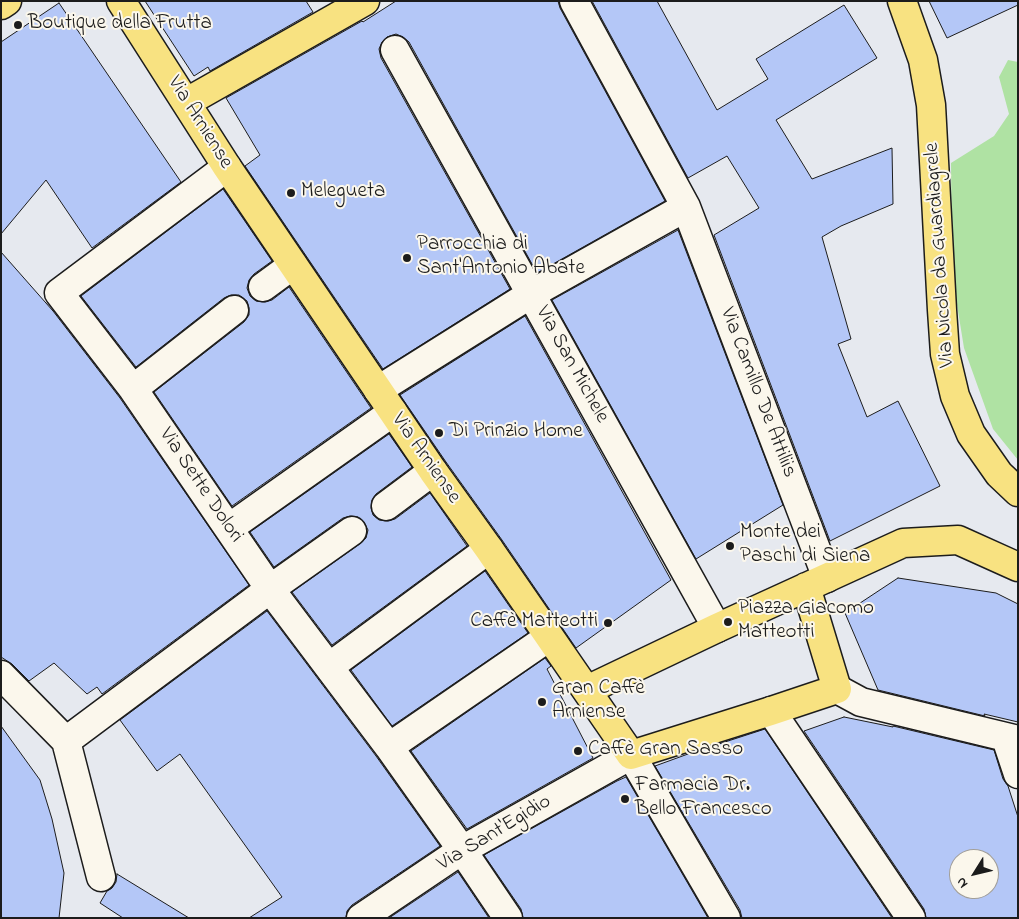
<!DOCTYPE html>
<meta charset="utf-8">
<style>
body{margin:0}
#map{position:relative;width:1019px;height:919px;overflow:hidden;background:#e6e9ef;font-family:"Indie Flower",sans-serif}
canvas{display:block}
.frame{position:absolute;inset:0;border:2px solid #1c1c1c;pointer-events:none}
.north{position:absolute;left:949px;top:849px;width:50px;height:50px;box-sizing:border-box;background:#fbf7ec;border:1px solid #a29f99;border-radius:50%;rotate:234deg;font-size:14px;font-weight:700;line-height:20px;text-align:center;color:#1c1c1c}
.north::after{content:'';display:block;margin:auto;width:18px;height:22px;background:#1c1c1c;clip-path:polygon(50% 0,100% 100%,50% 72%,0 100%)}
</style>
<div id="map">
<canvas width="1019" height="919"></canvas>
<div class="frame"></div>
<div class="north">N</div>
</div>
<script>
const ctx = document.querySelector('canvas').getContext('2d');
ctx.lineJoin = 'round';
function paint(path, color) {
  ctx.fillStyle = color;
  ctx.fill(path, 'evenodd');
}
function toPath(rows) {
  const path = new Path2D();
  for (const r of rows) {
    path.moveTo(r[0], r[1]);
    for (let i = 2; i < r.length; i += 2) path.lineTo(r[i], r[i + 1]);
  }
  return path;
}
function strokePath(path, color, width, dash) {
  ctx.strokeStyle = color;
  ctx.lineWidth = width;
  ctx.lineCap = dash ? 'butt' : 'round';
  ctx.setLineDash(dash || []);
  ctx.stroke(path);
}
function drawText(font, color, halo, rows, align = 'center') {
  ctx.font = font + ' "Indie Flower",sans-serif';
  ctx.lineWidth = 4;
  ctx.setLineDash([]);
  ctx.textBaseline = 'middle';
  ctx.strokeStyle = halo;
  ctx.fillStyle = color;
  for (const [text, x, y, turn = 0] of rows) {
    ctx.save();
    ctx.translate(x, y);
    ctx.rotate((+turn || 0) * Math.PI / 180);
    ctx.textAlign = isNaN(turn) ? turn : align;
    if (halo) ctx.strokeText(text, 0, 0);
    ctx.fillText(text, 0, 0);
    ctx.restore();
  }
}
paint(toPath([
 [1008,60,1018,62,1018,460,993,429,964,348,952,274,951,163,994,136,1009,114,999,77]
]), '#afe2a3');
const building = toPath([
 [145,1,306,1,313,12,210,71,208,67,194,76,145,1],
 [396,1,558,1,560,8,665,201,537,273,409,42,403,37,396,34,387,37,382,42,379,49,381,58,510,289,383,369,245,166,260,155,226,98,362,21,363,22,396,1],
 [592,1,657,1,717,110,768,79,756,59,844,5,877,58,776,120,812,179,892,148,893,204,841,226,822,237,851,339,838,344,867,417,898,401,940,486,830,541,714,235,759,208,727,156,688,178,592,1],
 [929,1,1018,1,1018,5,947,38,929,1],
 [59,3,181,182,92,248,46,180,1,234,1,42,59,3],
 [223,189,272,261,254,274,249,280,247,288,250,296,256,301,265,302,272,300,289,287,371,408,232,506,154,392,244,322,249,315,249,308,247,301,239,295,231,295,224,298,136,367,81,296,223,189],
 [678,230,783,505,696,559,552,300,678,230],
 [1,252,53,311,120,398,249,585,102,694,97,687,87,694,54,663,29,681,12,664,1,657,1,252],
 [525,316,671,580,576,648,502,540,446,462,400,395,525,316],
 [389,434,412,467,376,494,372,500,371,508,373,515,379,520,388,521,395,519,430,493,467,546,332,645,292,592,361,543,366,538,368,530,364,522,358,517,350,516,343,518,274,567,250,532,389,434],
 [485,571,528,633,392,726,351,670,485,571],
 [898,578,996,593,1018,604,1018,722,984,714,985,716,878,690,845,613,898,578],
 [267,611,376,756,440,846,352,905,347,911,346,918,249,918,282,897,180,754,157,771,120,720,267,611],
 [545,658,551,666,547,669,593,758,467,829,411,751,545,658],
 [844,717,893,727,893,726,994,750,1003,779,1008,786,1018,817,1018,918,926,918,924,909,804,731,844,717],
 [959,859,989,859,989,889,959,889,959,859],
 [1,726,40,780,52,819,64,873,59,918,1,918,1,726],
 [765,729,892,918,742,918,740,910,655,766,688,754,765,729],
 [626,777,708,918,523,918,521,909,484,855,617,781,626,777],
 [458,872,489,918,389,918,458,872],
 [117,874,189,918,123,918,100,903,107,891,112,888,116,882,117,874]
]);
paint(building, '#b4c7f7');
strokePath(building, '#1c1c1c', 1);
const minor = toPath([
 [574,1,686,207,827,578],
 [395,50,717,628],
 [227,167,59,293,133,389,270,589,389,747,462,850,508,918],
 [263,287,293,265],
 [133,389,234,310],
 [378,390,531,294,686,207],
 [386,506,433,471],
 [229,528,393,412],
 [329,667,489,549],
 [1,675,66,741],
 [837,689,861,702,1018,740],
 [771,711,911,918],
 [1006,738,1018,774],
 [66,741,270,589,352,531],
 [66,741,101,877],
 [389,747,549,637],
 [361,918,462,850,631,755,726,918]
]);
const major = toPath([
 [121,1,227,167,393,412,433,471,489,549,631,755,771,711,837,689,806,587],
 [902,1,923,60,931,105,942,310,945,354,955,396,971,434,999,474,1018,492],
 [1,5,7,1],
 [187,102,365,1],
 [587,690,717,628,903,543,958,540,1018,567]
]);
strokePath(minor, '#1c1c1c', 31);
strokePath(major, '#1c1c1c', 31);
strokePath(minor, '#fbf7ec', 28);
strokePath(major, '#f8e281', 28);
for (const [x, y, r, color] of [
 [18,25,5,"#1c1c1c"],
 [291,193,5,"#1c1c1c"],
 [407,258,5,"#1c1c1c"],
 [439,433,5,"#1c1c1c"],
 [730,546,5,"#1c1c1c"],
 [728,622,5,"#1c1c1c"],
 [608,623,5,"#1c1c1c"],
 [542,702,5,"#1c1c1c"],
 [578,751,5,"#1c1c1c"],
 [625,799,5,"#1c1c1c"]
]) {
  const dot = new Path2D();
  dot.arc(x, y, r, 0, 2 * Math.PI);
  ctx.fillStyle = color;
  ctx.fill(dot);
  strokePath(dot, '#fbf7ec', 2);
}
drawText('21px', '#1c1c1c', '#fbf7ec', [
 ["Boutique della Frutta",28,25],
 ["Melegueta",301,193],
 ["Parrocchia di",417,246],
 ["Sant'Antonio Abate",417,270],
 ["Di Prinzio Home",449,433],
 ["Monte dei",740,534],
 ["Paschi di Siena",740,558],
 ["Piazza Giacomo",738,610],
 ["Matteotti",738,634],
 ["Caffè Matteotti",598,623,"right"],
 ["Gran Caffè",552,690],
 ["Arniense",552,714],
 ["Caffè Gran Sasso",588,751],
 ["Farmacia Dr.",635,787],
 ["Bello Francesco",635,811]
], 'left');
drawText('21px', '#1c1c1c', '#fbf7ec', [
 ["Via Arniense",199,123,58],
 ["Via Nicola da Guardiagrele",941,255,-94],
 ["Via San Michele",571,365,61],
 ["Via Camillo De Attiliis",757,393,69],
 ["Via Arniense",425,459,55],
 ["Via Sette Dolori",200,486,56],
 ["Via Sant'Egidio",495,834,-31]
]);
</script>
